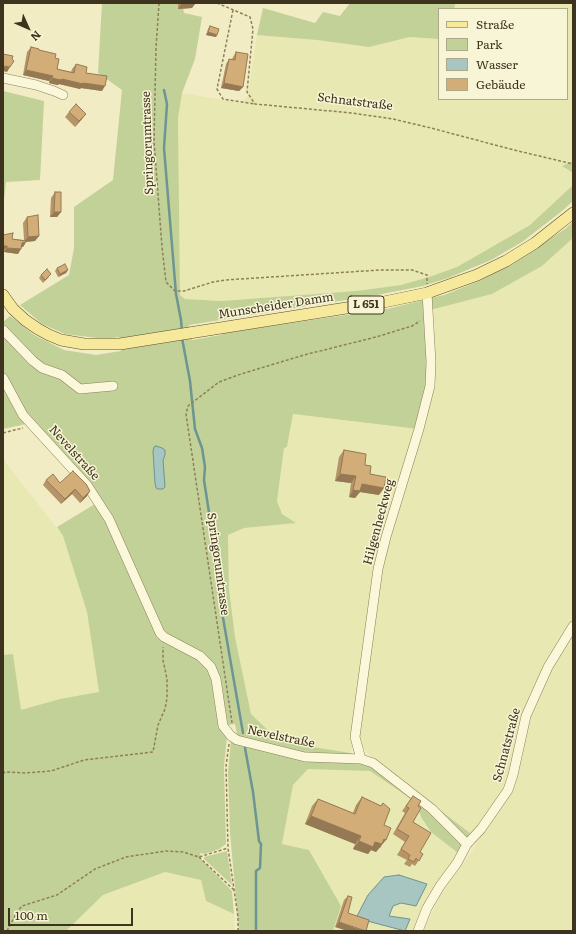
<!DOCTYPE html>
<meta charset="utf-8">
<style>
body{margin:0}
#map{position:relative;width:576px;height:934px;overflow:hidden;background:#f2ecc5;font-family:Literata,serif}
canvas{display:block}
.frame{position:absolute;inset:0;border:4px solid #3e331e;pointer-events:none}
.legend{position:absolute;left:438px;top:8px;width:130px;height:92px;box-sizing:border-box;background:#f8f4d6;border:1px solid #aea78c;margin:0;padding:5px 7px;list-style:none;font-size:12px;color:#3e331e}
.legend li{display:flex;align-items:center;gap:8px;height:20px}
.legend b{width:20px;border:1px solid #aea78c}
.north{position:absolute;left:8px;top:8px;width:40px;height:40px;-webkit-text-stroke:3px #f8f4d6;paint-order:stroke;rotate:135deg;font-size:11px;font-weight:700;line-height:16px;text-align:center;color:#3e331e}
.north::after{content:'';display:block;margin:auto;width:14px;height:18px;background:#3e331e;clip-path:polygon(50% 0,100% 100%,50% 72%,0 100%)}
.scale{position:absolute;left:8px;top:908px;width:125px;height:18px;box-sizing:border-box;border:2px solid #3e331e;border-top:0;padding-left:5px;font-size:12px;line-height:14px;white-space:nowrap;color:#3e331e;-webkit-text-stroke:3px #f8f4d6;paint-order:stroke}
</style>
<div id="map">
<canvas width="576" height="934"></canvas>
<div class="frame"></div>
<ul class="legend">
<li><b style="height:5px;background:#f7e99b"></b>Straße</li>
<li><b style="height:11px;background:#c1d198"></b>Park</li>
<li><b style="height:11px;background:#a7c5c1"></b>Wasser</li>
<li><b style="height:11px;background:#d3ad78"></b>Gebäude</li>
</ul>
<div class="north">N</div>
<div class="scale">100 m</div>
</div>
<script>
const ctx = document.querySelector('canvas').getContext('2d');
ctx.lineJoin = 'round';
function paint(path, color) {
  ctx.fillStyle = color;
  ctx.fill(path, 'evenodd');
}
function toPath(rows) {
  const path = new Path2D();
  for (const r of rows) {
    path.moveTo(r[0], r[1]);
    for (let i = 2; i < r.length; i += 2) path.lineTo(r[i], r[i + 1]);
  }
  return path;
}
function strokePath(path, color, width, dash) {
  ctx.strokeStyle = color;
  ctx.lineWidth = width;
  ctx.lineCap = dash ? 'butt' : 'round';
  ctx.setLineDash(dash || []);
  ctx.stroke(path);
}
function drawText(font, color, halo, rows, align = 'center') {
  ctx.font = font + ' Literata,serif';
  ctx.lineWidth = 3;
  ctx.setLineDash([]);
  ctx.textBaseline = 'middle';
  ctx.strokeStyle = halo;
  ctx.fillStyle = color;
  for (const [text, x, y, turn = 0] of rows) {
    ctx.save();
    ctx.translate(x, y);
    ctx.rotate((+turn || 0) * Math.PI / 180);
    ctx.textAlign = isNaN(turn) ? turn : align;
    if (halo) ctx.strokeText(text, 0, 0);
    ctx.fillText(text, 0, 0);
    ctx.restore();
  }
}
paint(toPath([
 [441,3,573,3,573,161,562,166,573,173,573,185,530,225,457,267,429,277,401,285,356,291,221,301,185,299,180,295,178,118,182,93,241,103,248,96,257,35,317,40,369,47,410,37,439,39,439,99,567,99,567,9,454,9,454,4],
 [573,238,573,621,543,668,530,695,519,729,511,775,505,787,474,831,470,833,373,759,359,743,357,731,383,556,435,363,434,309,492,294,542,266],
 [293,414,418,429,385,531,380,534,382,543,353,745,350,753,307,746,274,736,251,714,235,637,229,589,228,535,244,528,295,523,282,514,277,501,284,448,287,447],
 [3,459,63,536,87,612,99,693,60,699,21,711,13,654,3,655],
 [573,631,573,931,423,931,440,896,472,851,507,796,528,715,548,673],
 [308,769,370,771,417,803,431,832,458,853,431,892,413,931,333,931,341,906,309,850,282,844,293,785],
 [165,872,201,880,206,901,234,914,235,931,66,931,103,895]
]), '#e8e8b2');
paint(toPath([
 [102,3,182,3,184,13,202,17,195,59,182,93,178,118,180,295,185,299,221,301,356,291,401,285,429,277,457,267,530,225,573,185,573,201,562,211,522,242,491,260,448,278,423,286,377,295,189,325,192,340,221,335,223,333,387,309,444,295,479,281,512,264,565,229,573,222,573,238,542,266,492,294,434,309,425,313,428,357,427,385,418,429,293,414,287,447,284,448,277,501,282,514,296,523,244,528,228,535,229,589,235,637,251,714,274,736,307,746,350,753,373,759,470,833,466,844,458,853,431,832,421,817,417,803,370,771,308,769,293,785,282,844,309,850,341,906,333,931,239,931,230,833,228,772,231,740,237,734,235,724,222,726,227,737,224,766,226,844,219,849,205,854,200,853,201,859,232,891,234,914,206,901,201,880,165,872,103,895,66,931,3,931,3,655,13,654,21,710,60,699,99,692,87,612,63,536,57,527,95,504,107,519,116,537,147,608,158,636,162,640,169,641,203,659,202,655,160,631,142,586,111,518,80,472,52,440,31,419,26,424,3,429,3,322,10,316,34,335,64,350,96,355,121,351,119,337,105,339,65,334,42,324,20,305,69,275,74,248,74,207,113,180,122,90,98,73],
 [350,3,441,3,455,4,454,9,439,9,439,39,410,37,369,47,317,40,257,35,263,8,315,23,323,12,340,16],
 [3,91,44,101,40,180,6,182,3,209],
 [573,161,573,173,562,166],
 [227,851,232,885,204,859,204,857]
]), '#c1d198');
const water = toPath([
 [156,446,162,448,165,450,165,455,163,460,165,487,163,489,158,489,156,488,155,483,153,451,154,447,156,446],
 [399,875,427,884,416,906,401,903,393,906,389,916,410,919,405,931,356,918,368,895,384,877,399,875]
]);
paint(water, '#a7c5c1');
strokePath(water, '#6d9591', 1);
strokePath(toPath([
 [164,90,167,104,164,148,176,294,181,320,182,331],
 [182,338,190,381,195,429,202,448,205,467,204,480,212,532,215,570,217,572,218,589,243,733],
 [245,748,253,792,259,841,261,844,260,868,256,871,256,931]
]), '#6d9591', 2.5);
const minor = toPath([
 [3,78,36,85,54,91,63,95],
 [3,330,33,361,42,368,62,375,80,389,113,386],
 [3,378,23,415,87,485,109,519,160,633,164,637,200,656,211,667,216,679,223,726,231,736,237,740,305,757,361,759,373,763,432,809,467,844],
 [361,759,355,737,378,569,386,537,419,429,430,386,431,362,427,293],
 [418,931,427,908,440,886,457,863,467,844,481,829,508,790,513,775,526,716,548,667,573,626]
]);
const major = toPath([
 [3,295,13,309,25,320,38,329,49,335,61,340,84,344,120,344,384,302,427,293,477,275,506,261,535,243,573,213]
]);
strokePath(minor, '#8f7f59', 10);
strokePath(major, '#5d4b2e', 12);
strokePath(toPath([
 [159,3,156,48,154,141,162,247,166,282,175,291,184,291,213,282,225,280,380,270,412,270,427,275,427,284],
 [217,3,250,17,253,29,247,92,255,104,352,113,393,119,431,128,514,150,573,164],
 [233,10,217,89,223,99,255,104],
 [3,433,23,428],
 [232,723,186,414,188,406,219,382,241,374,304,355,376,337,412,326,420,321],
 [229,744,226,766,228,848,238,917,238,931],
 [3,774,5,772,25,773,51,771,84,760,153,752,158,725,165,709,167,698,167,679,163,660,163,647],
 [199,857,234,890],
 [7,931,17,912,22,906,57,895,95,869,126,857,166,851,183,852,199,857,228,848]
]), '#8f7f59', 1.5, [3, 2]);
strokePath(minor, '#fbf7da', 9);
strokePath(major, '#f7e99b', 11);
paint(toPath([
 [178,3,195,3,192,8,178,9],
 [210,26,217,35,216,37,206,35,208,29],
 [31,47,55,58,57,69,71,72,72,69,76,64,86,73,102,91,81,88,80,89,59,84,58,85,52,84,49,83,49,81,23,75,27,52],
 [236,52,243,87,239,91,221,88,226,64,229,59,232,59,233,57],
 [69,112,86,114,82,119,75,127,65,117],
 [55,192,61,212,57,217,50,217,51,198],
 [27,217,39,236,35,241,26,242,23,247,21,247,18,254,4,252,4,250,3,250,3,235,12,239,24,240,23,223],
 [57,268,68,270,66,273,58,277,55,271],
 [41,275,49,277,43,283,39,278],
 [344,450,365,465,370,474,379,495,360,492,355,498,349,497,351,483,335,481,339,457],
 [46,480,60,483,90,491,87,496,80,503,72,494,61,504,43,485],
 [413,796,418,806,413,822,420,852,423,854,415,866,412,864,410,867,404,864,407,860,397,855,405,842,393,834,405,813,402,811],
 [362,797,381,806,383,803,381,848,380,847,376,852,371,850,368,854,353,849,355,844,305,824,312,806,318,799,353,813,356,805],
 [348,896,348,913,335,927,344,900]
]), '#b59567');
paint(toPath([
 [181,4,195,4,192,8,178,9],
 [208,32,217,35,216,37,206,35],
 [3,66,10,67,7,72,3,71],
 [26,70,53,76,49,81,23,75],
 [52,78,62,79,105,86,102,91,81,88,80,89,59,84,58,85,49,83],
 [224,83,243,87,239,91,221,88],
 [86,114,82,119,75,127,79,121],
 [54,212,61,212,57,217,50,217],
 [39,236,35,241,24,242,28,237],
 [26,242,23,247,19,247,22,243],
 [3,246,7,246,4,250,3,250],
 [7,248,21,249,18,254,4,252],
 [68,270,66,273,58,277,60,274],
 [340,474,356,476,351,483,335,481],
 [362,484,384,488,379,495,360,492,355,498,349,497,353,490],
 [75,489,72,494,61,504,65,499],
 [90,491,87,496,80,503,83,498],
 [311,816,361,836,355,844,305,824],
 [384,839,386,840,376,852,371,850,368,854,353,849,359,841,375,842],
 [339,922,364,931,347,931,335,927]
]), '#947954');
const building = toPath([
 [181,3,195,3,195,4,181,4,181,3],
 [210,26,219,29,217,35,208,32,210,26],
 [31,47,39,49,39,50,56,54,55,58,59,59,57,69,74,73,76,64,87,67,86,73,107,76,105,86,83,83,83,84,62,79,61,80,56,79,52,78,53,76,26,70,31,47],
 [236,52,248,54,243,87,224,83,229,59,235,60,236,52],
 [3,54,13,56,12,59,14,61,10,67,3,66,3,54],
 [76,104,86,114,79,121,69,112,76,104],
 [55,192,61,192,61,212,54,212,55,192],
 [38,215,39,236,28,237,27,217,38,215],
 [13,233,12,239,26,241,26,242,22,243,21,249,7,248,7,246,3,246,3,235,13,233],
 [65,264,68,270,60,274,57,268,65,264],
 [47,269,51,274,45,280,41,275,47,269],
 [344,450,366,454,365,465,371,466,370,474,386,477,384,488,362,484,360,491,353,490,356,476,340,474,344,450],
 [73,471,86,484,90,491,83,498,75,489,65,499,46,480,53,474,60,483,73,471],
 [413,796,421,801,418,806,421,808,413,822,431,833,420,852,423,854,419,861,416,858,414,862,408,859,410,855,401,849,409,836,397,829,409,808,406,806,413,796],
 [362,797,381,806,383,803,390,809,384,825,391,828,386,840,384,839,382,844,375,842,373,847,359,841,361,836,311,816,318,799,355,814,362,797],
 [348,896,352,897,348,913,369,920,366,931,339,922,348,896]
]);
paint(building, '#d3ad78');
strokePath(building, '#947954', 1);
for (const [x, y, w] of [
 [366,305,36]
]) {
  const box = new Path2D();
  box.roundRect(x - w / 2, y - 9, w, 18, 3);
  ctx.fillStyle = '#f8f4d6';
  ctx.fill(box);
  strokePath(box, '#3e331e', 1);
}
drawText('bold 11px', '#3e331e', null, [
 ["L 651",366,305]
]);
drawText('12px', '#3e331e', '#f8f4d6', [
 ["Schnatstraße",355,102,7],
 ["Springorumtrasse",148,143,-92],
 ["Munscheider Damm",276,306,-9],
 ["Nevelstraße",74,453,48],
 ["Hilgenheckweg",379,522,-75],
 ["Springorumtrasse",218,564,82],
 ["Nevelstraße",281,737,12],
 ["Schnatstraße",507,745,-75]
]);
</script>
